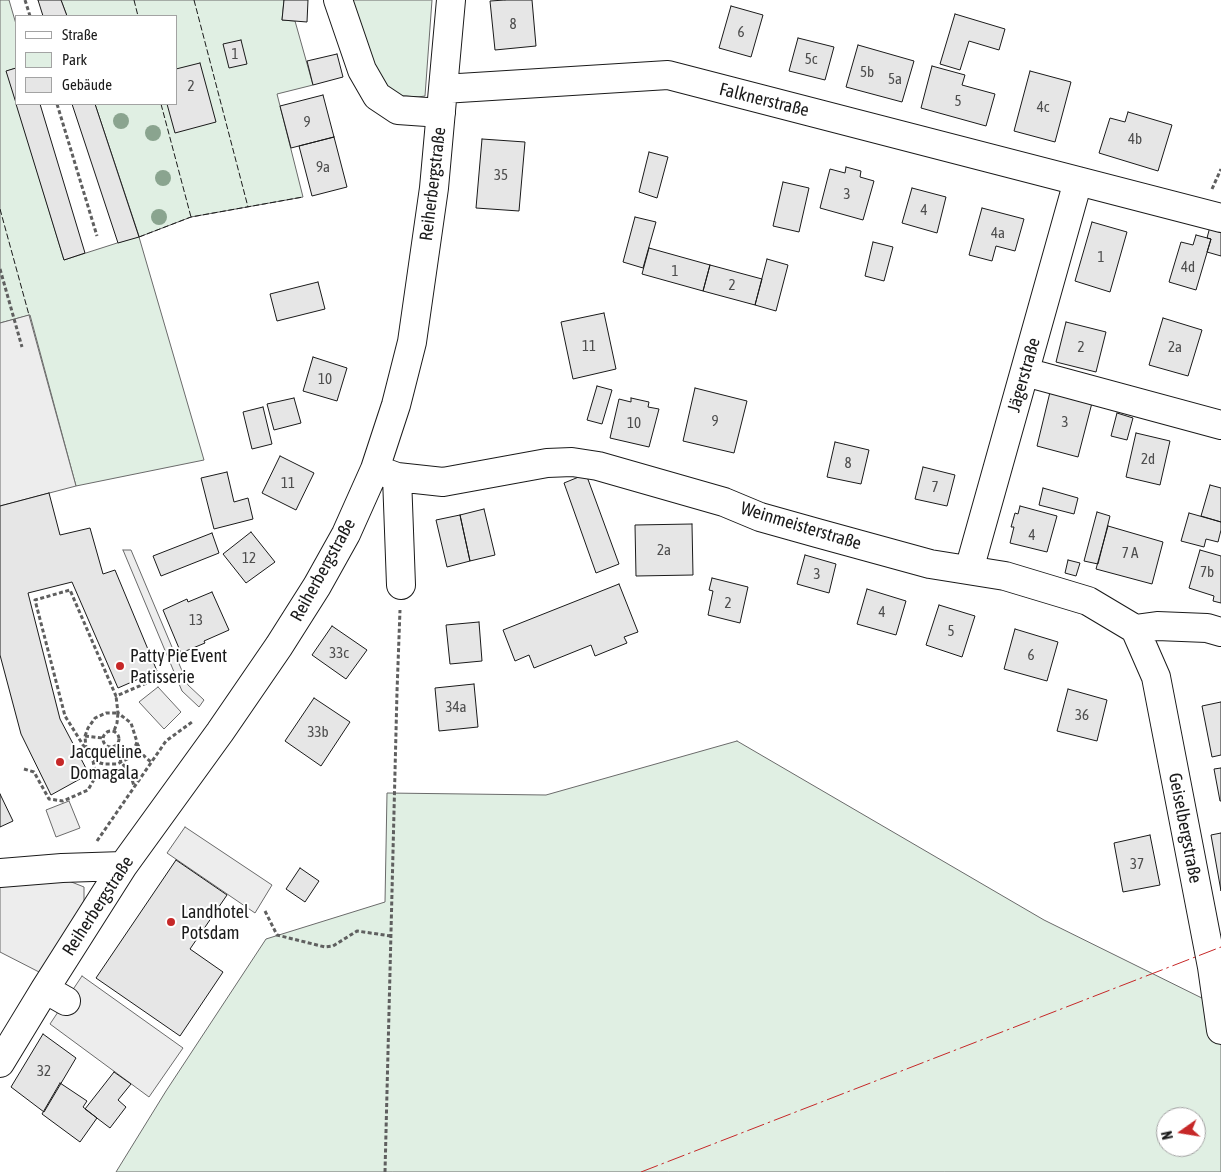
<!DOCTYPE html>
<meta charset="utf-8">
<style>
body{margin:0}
#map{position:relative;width:1221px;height:1172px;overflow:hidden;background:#fff;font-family:"Asap Condensed",sans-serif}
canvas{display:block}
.legend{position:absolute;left:15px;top:15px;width:162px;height:90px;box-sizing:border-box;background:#fff;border:1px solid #a3a3a3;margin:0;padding:6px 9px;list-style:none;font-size:15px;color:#1a1a1a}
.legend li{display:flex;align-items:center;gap:10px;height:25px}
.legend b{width:25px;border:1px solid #a3a3a3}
.north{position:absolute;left:1156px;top:1107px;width:50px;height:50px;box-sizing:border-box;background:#fff;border:1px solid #a3a3a3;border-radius:50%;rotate:257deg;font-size:14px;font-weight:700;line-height:20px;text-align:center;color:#1a1a1a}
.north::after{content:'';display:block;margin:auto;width:18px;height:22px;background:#c62828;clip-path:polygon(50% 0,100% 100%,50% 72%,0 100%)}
</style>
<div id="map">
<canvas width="1221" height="1172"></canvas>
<ul class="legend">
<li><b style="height:6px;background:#fff"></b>Straße</li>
<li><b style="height:14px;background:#e0efe3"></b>Park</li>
<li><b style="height:14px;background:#e6e6e6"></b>Gebäude</li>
</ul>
<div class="north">N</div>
</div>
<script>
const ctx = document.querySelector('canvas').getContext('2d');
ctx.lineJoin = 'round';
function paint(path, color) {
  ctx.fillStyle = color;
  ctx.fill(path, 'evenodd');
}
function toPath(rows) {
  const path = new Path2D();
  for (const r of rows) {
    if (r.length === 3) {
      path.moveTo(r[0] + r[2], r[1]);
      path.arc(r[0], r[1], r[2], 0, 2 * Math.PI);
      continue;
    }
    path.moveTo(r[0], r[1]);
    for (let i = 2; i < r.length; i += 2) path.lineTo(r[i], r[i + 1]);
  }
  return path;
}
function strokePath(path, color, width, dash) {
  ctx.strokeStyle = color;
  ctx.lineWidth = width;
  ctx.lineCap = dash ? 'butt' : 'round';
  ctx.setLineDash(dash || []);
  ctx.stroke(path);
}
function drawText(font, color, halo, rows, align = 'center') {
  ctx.font = font + ' "Asap Condensed",sans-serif';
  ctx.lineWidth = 4;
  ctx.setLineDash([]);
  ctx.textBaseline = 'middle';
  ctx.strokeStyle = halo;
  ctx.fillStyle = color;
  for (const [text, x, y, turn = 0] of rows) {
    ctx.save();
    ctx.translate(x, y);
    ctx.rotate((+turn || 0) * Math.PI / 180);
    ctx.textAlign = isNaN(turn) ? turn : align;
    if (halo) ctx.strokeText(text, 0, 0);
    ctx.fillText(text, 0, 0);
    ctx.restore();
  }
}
const green = toPath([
 [0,0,9,0,16,24,16,68,7,71,64,260,139,236,95,104,176,104,176,16,67,16,61,0,284,0,282,20,295,21,313,85,277,94,303,197,191,217,139,237,204,460,76,486,30,315,0,323,0,0],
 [351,0,432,0,425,96,418,97,392,95,381,86,351,0],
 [737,741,1044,920,1218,1006,1221,1030,1221,1172,116,1172,166,1091,266,939,385,902,387,793,546,795,737,741],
 [1166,1117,1196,1117,1196,1147,1166,1147,1166,1117]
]);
paint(green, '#e0efe3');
strokePath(green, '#6a6a6a', 1);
const parking = toPath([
 [29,315,76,486,0,506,0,323,29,315],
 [123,550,131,550,188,685,204,700,199,707,182,691,123,550],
 [158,687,181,712,164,729,139,702,158,687],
 [69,801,80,828,56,837,46,810,69,801],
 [185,827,272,885,255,913,167,853,185,827],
 [69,881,84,887,84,901,41,973,0,952,0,887,69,881],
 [82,976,183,1048,149,1097,50,1024,82,976]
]);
paint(parking, '#ededed');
strokePath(parking, '#6a6a6a', 1);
const building = toPath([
 [38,0,61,0,67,16,43,16,38,0],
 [284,0,308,0,307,22,282,20,284,0],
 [505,0,532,0,536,46,495,50,490,1,505,0],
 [731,6,763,15,751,57,719,48,731,6],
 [955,14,1005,29,999,50,969,41,960,70,940,64,955,14],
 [798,38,834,47,825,80,789,71,798,38],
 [241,40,247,64,229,68,223,44,241,40],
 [858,45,914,61,902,102,846,87,858,45],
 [337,54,343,77,313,85,307,61,337,54],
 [200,63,216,122,175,133,167,104,176,104,176,69,200,63],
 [932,66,965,75,962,85,995,94,986,126,921,108,932,66],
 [16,68,16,103,6,71,16,68],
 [1030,71,1071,82,1055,142,1014,131,1030,71],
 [323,95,334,137,291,148,280,106,323,95],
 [16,104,40,104,85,253,64,260,16,104],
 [72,104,95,104,139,237,118,243,72,104],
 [1128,112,1172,125,1158,171,1099,153,1110,118,1125,122,1128,112],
 [334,137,347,187,312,196,299,146,334,137],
 [482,139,525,142,519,211,476,208,482,139],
 [649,152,668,157,657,198,639,192,649,152],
 [846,167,861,171,860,177,874,181,863,220,820,208,830,169,845,173,846,167],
 [783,182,809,188,799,232,773,226,783,182],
 [912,188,946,197,937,233,902,223,912,188],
 [982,208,1024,219,1015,251,996,246,992,261,969,255,982,208],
 [635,217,656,222,643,268,623,262,635,217],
 [1092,222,1127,232,1110,292,1075,281,1092,222],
 [1211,223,1221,226,1221,256,1207,252,1211,239,1207,238,1211,223],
 [1196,235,1211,239,1196,290,1169,282,1181,242,1193,245,1196,235],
 [873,242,893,247,884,281,865,276,873,242],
 [649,248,710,265,703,291,642,274,649,248],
 [767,259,788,265,776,311,755,305,767,259],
 [710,265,762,279,755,305,703,291,710,265],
 [318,282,325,309,277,321,270,294,318,282],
 [604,313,616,369,573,379,561,322,604,313],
 [1163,318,1202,330,1188,376,1149,365,1163,318],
 [1066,322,1106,332,1096,372,1056,362,1066,322],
 [313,357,347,368,337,401,303,391,313,357],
 [597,386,612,390,602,424,587,420,597,386],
 [695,388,747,401,734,453,683,441,695,388],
 [1051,388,1093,399,1078,457,1037,446,1051,388],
 [294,398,301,423,274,430,267,404,294,398],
 [631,398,649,402,648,407,659,409,649,447,610,438,619,399,631,402,631,398],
 [263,407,272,444,252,449,243,412,263,407],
 [1117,413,1133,418,1127,440,1111,436,1117,413],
 [1136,433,1170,441,1160,485,1126,477,1136,433],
 [835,442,869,450,861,484,827,477,835,442],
 [280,456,314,473,296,510,262,493,280,456],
 [923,467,955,475,947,506,915,499,923,467],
 [227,472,234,502,248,498,253,519,214,529,201,478,227,472],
 [586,474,619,564,596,573,564,483,586,474],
 [1210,485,1221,488,1221,522,1201,516,1210,485],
 [1043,488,1078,498,1074,514,1039,505,1043,488],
 [49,493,60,535,90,528,103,574,115,570,157,671,118,688,72,582,28,593,60,719,89,774,51,795,21,734,0,655,0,506,49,493],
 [1020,506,1057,516,1047,552,1010,543,1014,527,1011,527,1015,513,1018,514,1020,506],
 [484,509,495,555,470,561,460,515,484,509],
 [1097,512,1110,516,1098,564,1084,561,1097,512],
 [1189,513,1221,522,1221,530,1218,542,1206,539,1204,547,1181,541,1189,513],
 [460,515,470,561,447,567,436,520,460,515],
 [692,524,693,575,636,576,635,525,692,524],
 [1108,526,1163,542,1152,584,1096,569,1108,526],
 [251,532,275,562,246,583,223,554,251,532],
 [212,533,219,553,161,576,153,556,212,533],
 [1200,550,1221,556,1221,603,1213,601,1214,596,1189,588,1200,550],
 [805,555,836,564,829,593,797,584,805,555],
 [1068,560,1080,563,1076,576,1065,573,1068,560],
 [712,578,748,587,740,623,708,615,713,591,709,590,712,578],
 [619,584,638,632,624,637,627,643,595,656,591,645,534,668,529,655,515,661,503,630,619,584],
 [867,589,906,601,896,635,857,624,867,589],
 [212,592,229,630,204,641,205,643,181,653,163,610,187,599,188,602,212,592],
 [939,605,975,616,962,657,926,645,939,605],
 [479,622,482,661,450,664,446,625,479,622],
 [332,626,367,650,346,679,312,655,332,626],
 [1015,629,1058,642,1047,681,1004,669,1015,629],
 [474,684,478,727,439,731,435,688,474,684],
 [1068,689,1107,700,1097,741,1057,731,1068,689],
 [314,698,350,722,321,766,285,741,314,698],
 [1221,702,1221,755,1212,757,1202,706,1221,702],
 [1221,768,1221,801,1220,801,1214,769,1221,768],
 [0,794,13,821,0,827,0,794],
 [1221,833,1221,891,1211,835,1221,833],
 [1150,835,1160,885,1123,892,1114,843,1150,835],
 [176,860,227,895,190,949,223,972,180,1036,96,978,176,860],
 [300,868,319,881,305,902,286,889,300,868],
 [43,1034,76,1058,44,1112,11,1087,43,1034],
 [114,1072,131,1084,118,1100,126,1107,110,1128,85,1109,114,1072],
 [60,1083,87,1101,83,1107,97,1118,80,1142,42,1114,60,1083]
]);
paint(building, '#e6e6e6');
strokePath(building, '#1a1a1a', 1);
const minor = toPath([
 [338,0,362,70,377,96,398,110,441,113],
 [443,89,668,75,1221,218],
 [1025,372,1221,425],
 [375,469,397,477,443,482,547,463,572,462,598,466,724,502,760,517,817,533,930,564,1005,576,1088,601,1135,629,1157,626,1207,628,1221,632],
 [397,477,401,585],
 [969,570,1078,181],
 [1135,629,1156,677,1212,967,1221,1030],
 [0,873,62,868,123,866],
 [45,989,66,1001],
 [0,1063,45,989,123,866,220,732,279,646,317,586,346,534,375,469,396,405,412,342,434,188,451,0]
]);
strokePath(minor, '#1a1a1a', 30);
strokePath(toPath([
 [25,0,30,16],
 [57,104,97,236],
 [1212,189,1221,169],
 [0,269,22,347],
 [111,739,8],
 [85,736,88,728,95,718,106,713,118,713,117,723,114,731],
 [137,743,143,755,151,762],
 [116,746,121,762,130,773,134,786],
 [86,749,85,736,103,738],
 [93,761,104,764,117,764,131,757,137,742,131,723,118,713,116,696],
 [24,769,34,772,49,799,63,801,88,790,96,776,93,761,65,716,35,600,70,590,116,696,168,674],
 [97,841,166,741,192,722],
 [265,911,277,935,325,947,333,946,357,931,391,936],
 [385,1172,397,692,400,610]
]), '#5f5f5f', 3, [4, 2.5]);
strokePath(minor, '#fff', 28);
strokePath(toPath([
 [134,0,138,16],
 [194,0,248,207],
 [161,104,191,217],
 [0,209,29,315],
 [139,237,191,217,303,197]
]), '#1a1a1a', 1, [6, 2.5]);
strokePath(toPath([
 [641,1172,1221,947]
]), '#c62828', 1, [18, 4, 2.5, 4]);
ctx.fillStyle = '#8aa48f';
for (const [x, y] of [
 [121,121],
 [153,133],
 [163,178],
 [159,217]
]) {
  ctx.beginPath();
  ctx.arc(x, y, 8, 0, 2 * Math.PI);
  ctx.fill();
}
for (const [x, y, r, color] of [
 [120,666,5,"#c62828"],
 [60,762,5,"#c62828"],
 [171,922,5,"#c62828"]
]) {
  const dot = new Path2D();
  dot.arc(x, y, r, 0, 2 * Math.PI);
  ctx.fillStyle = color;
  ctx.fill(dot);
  strokePath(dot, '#fff', 2);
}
drawText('15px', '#4d4d4d', null, [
 ["8",513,24],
 ["6",741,32],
 ["1",235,54],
 ["5c",811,59],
 ["5b",867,72],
 ["5a",895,79],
 ["2",191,86],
 ["5",958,101],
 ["4c",1043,107],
 ["9",307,122],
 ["4b",1135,139],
 ["9a",323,167],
 ["35",501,175],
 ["3",847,194],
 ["4",924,210],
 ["4a",998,233],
 ["1",1101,257],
 ["4d",1188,267],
 ["1",675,271],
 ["2",732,285],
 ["11",589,346],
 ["2",1081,347],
 ["2a",1175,347],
 ["10",325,379],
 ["9",715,421],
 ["3",1065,422],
 ["10",634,423],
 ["2d",1148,459],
 ["8",848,463],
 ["11",288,483],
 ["7",935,487],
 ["4",1032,535],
 ["2a",664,550],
 ["7 A",1130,553],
 ["12",249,558],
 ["7b",1207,572],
 ["3",817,574],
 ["2",728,603],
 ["4",882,612],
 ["13",196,620],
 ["5",951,631],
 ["33c",339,653],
 ["6",1031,655],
 ["34a",456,707],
 ["36",1082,715],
 ["33b",318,732],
 ["37",1137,864],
 ["32",44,1071]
]);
drawText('18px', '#1a1a1a', '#fff', [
 ["Falknerstraße",764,100,14],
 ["Reiherbergstraße",433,184,-83],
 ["Jägerstraße",1024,375,-74],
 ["Weinmeisterstraße",801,526,17],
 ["Reiherbergstraße",323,570,-61],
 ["Geiselbergstraße",1185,828,79],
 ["Reiherbergstraße",98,906,-57]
]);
drawText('18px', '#1a1a1a', '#fff', [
 ["Patty Pie Event",130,656],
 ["Patisserie",130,677],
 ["Jacqueline",70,752],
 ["Domagala",70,773],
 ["Landhotel",181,912],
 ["Potsdam",181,933]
], 'left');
</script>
